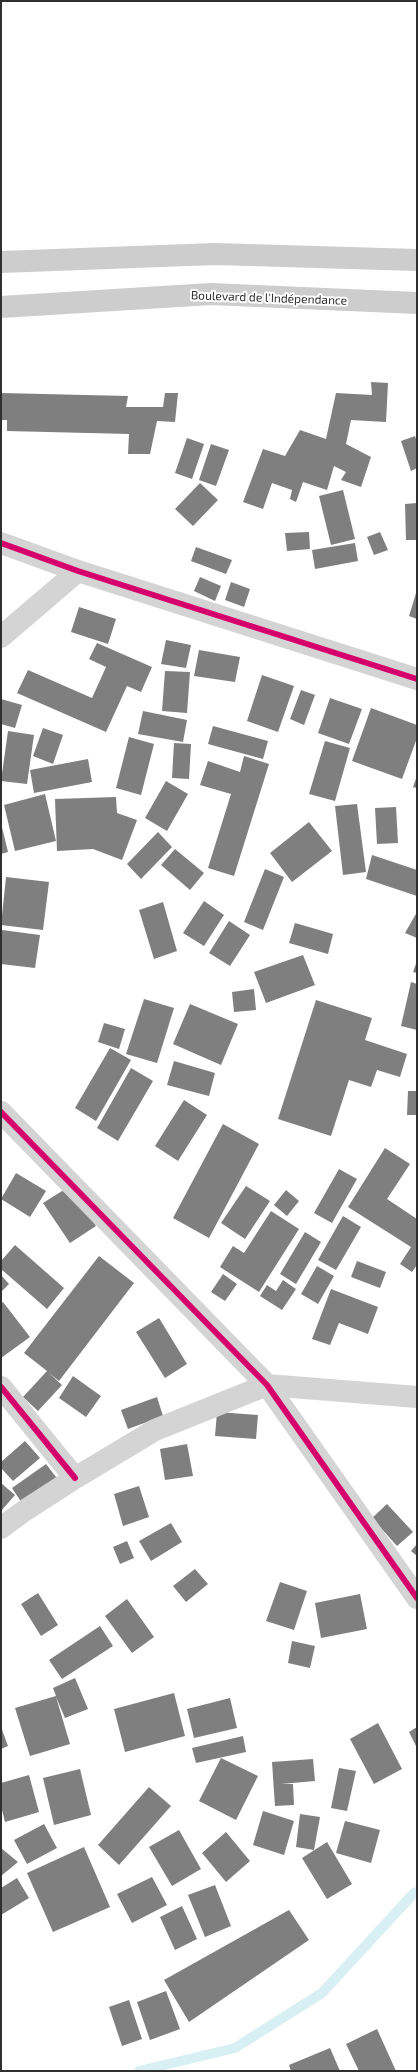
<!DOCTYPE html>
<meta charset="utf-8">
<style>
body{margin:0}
#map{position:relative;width:418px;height:2072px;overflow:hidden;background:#fff;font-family:"Exo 2",sans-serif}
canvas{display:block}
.frame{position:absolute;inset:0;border:2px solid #2f2f2f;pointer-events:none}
</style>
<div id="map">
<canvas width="418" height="2072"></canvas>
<div class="frame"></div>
</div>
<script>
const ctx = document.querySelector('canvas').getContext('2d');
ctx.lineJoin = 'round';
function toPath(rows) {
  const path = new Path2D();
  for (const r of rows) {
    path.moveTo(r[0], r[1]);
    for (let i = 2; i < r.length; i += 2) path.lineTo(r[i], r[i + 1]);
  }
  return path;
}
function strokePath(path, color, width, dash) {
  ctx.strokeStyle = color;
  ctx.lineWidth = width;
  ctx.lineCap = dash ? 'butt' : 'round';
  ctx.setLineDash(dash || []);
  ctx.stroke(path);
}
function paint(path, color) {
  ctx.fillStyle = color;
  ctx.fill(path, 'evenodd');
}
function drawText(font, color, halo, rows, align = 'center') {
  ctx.font = font + ' "Exo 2",sans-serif';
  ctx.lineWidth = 4;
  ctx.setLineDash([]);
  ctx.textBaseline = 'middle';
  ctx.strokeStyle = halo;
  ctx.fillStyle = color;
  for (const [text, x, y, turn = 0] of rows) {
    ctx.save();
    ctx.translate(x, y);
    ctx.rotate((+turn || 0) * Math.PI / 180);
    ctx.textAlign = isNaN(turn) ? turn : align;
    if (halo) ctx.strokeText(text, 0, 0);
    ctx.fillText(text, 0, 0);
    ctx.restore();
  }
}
strokePath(toPath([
 [139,2071,235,2048,322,1993,414,1893,417,1892]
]), '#d8eff3', 10);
paint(toPath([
 [371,382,388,383,386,422,351,420,346,444,371,457,361,487,341,480,346,472,334,466,327,490,303,482,296,502,290,499,292,490,272,483,263,509,243,502,263,449,285,456,300,430,326,439,336,393,372,395],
 [1,393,128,396,126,407,163,407,165,393,178,393,175,422,157,421,150,454,128,454,129,434,7,431,7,420,1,420],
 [415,436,417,442,417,468,411,471,401,441],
 [187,438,204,444,192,479,175,473],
 [211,444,229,450,216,486,199,480],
 [200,483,218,500,193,526,175,509],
 [343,490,355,539,331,545,319,496],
 [417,503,417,540,406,540,405,504],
 [309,532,310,549,287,551,285,533],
 [380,532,388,550,374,555,367,537],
 [355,543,358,561,315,569,312,550],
 [196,547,232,560,226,574,191,561],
 [200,577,221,586,215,601,194,591],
 [231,582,250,589,244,607,225,600],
 [417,590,417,619,409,616],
 [79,607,116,619,108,644,71,632],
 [166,640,191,645,186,668,161,664],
 [97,643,152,667,141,692,127,686,106,732,17,693,28,670,92,698,106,667,89,659],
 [199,650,240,657,235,682,194,676],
 [165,671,190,672,187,713,162,711],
 [262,675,294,686,278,732,247,721],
 [301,690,315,695,304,725,290,719],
 [330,698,362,709,349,744,318,733],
 [1,699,22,705,15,728,1,724],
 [371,708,417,725,417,738,402,779,352,761],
 [143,711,187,720,183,742,138,734],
 [213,726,268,741,263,759,208,744],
 [43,728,63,735,53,764,33,756],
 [8,731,34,735,27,784,1,781],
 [129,737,154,744,141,795,116,788],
 [325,741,350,748,335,801,309,794],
 [174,743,191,744,189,779,172,778],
 [244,756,269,764,234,876,208,868,231,794,200,785,208,761,240,772],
 [88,759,92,782,34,793,30,770],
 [417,776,417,788,413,787],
 [166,781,188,794,167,831,145,818],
 [45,794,56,841,15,851,4,805],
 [116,797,117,813,137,820,122,860,93,849,57,851,55,799],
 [357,804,366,872,343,875,335,806],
 [396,807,398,843,377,844,375,808],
 [309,822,332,851,292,882,270,853],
 [1,823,8,852,1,854],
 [158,832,172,847,141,879,127,864],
 [175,849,204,873,190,890,161,865],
 [372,855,417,870,417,896,366,879],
 [265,869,284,877,263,930,244,922],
 [6,877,49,882,43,930,1,925],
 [204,901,224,915,204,946,183,933],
 [163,902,177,951,154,959,139,910],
 [417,912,417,938,405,933],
 [229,921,250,935,230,966,209,953],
 [295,923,333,934,328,954,289,943],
 [2,930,40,935,35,968,1,964],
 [303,955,315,985,266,1003,254,972],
 [417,961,417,973,413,972],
 [411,982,417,984,417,1030,401,1026],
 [254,989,256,1010,234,1012,232,992],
 [144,999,174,1008,157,1063,126,1054],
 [316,1000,372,1018,365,1040,407,1054,400,1077,377,1070,371,1087,349,1080,331,1136,278,1119],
 [190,1004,238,1024,221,1065,173,1044],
 [104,1023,125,1029,119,1049,98,1042],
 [110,1048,131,1060,96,1121,75,1108],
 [174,1061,215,1073,209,1096,167,1085],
 [131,1068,153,1081,118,1141,97,1128],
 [408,1091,417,1091,417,1115,407,1115],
 [184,1100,207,1115,178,1161,155,1146],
 [223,1124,259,1144,209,1238,173,1218],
 [385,1148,410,1164,387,1199,417,1219,417,1265,412,1272,400,1264,411,1247,348,1207],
 [339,1169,357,1179,332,1223,314,1213],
 [16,1173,46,1191,30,1217,1,1199],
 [70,1186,96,1226,70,1243,43,1203],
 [246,1186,270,1201,245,1239,221,1223],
 [286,1190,299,1201,287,1216,274,1205],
 [271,1211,299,1229,259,1292,220,1267,233,1246,244,1253],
 [343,1216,361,1227,336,1270,318,1260],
 [305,1232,321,1242,296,1284,280,1274],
 [15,1245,64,1288,47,1309,1,1269,1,1261],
 [99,1256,134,1283,59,1381,49,1373,62,1385,38,1411,23,1397,47,1371,24,1353],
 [357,1261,386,1272,380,1288,351,1277],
 [317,1266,334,1276,318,1304,301,1294],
 [223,1274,237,1284,225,1301,211,1292],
 [1,1275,9,1284,1,1292],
 [283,1280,296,1289,282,1310,260,1296,267,1285,276,1291],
 [331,1289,378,1307,368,1334,339,1323,330,1345,312,1339],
 [3,1302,30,1337,1,1358,1,1303],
 [159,1318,187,1364,165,1378,136,1332],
 [73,1376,101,1396,86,1417,59,1398],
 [157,1397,163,1416,128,1429,121,1410],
 [217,1412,258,1415,256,1439,215,1436],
 [25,1441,40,1458,13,1481,1,1468,1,1462],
 [187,1444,193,1476,165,1480,160,1449],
 [46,1464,59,1481,24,1506,12,1488],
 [1,1483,15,1495,2,1510,1,1509],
 [139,1486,149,1517,123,1526,114,1494],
 [387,1504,413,1532,397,1546,372,1518],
 [171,1523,182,1542,151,1561,139,1541],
 [127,1541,134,1558,120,1564,113,1547],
 [417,1544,417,1556,411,1551],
 [195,1569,208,1584,186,1602,173,1586],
 [280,1582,307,1591,294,1630,266,1621],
 [38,1593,58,1625,41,1636,21,1604],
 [360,1594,367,1629,321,1638,315,1603],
 [127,1599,154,1637,132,1653,105,1616],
 [100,1626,113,1646,62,1679,49,1660],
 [292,1641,315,1646,310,1668,288,1663],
 [75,1678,88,1709,65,1718,56,1697,70,1744,30,1756,15,1708,56,1696,53,1688],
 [174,1693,185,1736,125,1752,114,1709],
 [230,1698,237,1728,194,1738,187,1709],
 [378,1723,402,1769,374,1784,350,1739],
 [1,1727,8,1746,1,1749],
 [417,1727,417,1748,409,1732],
 [243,1736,246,1752,196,1763,192,1748],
 [221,1758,258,1776,236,1820,199,1801],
 [313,1759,315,1781,281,1784,293,1784,294,1805,275,1806,272,1762],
 [339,1768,356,1771,347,1811,331,1808],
 [80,1769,91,1815,54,1825,43,1778],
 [29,1775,39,1812,5,1822,1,1806,1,1783],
 [149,1787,171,1806,119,1865,98,1845],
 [263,1811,294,1821,284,1855,253,1845],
 [300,1814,320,1817,314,1850,296,1847],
 [345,1821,380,1830,371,1863,336,1853],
 [44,1824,57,1848,27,1864,14,1840],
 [179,1830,201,1869,172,1886,149,1847],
 [226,1832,250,1861,226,1882,202,1853],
 [327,1842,352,1884,327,1899,302,1858],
 [84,1847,110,1907,53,1932,27,1873],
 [1,1848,18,1862,1,1876],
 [152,1877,167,1905,132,1923,117,1894],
 [17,1878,29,1898,1,1915,1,1888],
 [215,1885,231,1926,205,1937,188,1895],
 [182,1906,197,1939,175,1950,160,1917],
 [289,1910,309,1940,189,2022,164,1980],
 [166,1991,180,2029,150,2040,137,2002],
 [129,2000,142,2039,122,2046,109,2007],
 [377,2029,396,2071,359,2071,346,2044],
 [330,2048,340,2071,291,2071,289,2065]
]), '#7f7f7f');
strokePath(toPath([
 [1,543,78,571,417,679],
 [1,637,78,571],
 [1,1112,267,1385,417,1598],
 [1,1387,75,1478],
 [1,1528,24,1511,75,1478,155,1430,267,1385,417,1397]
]), '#d4d4d4', 22);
strokePath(toPath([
 [1,262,215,254,417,260],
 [1,307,211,294,417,303]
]), '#cdcdcd', 22);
strokePath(toPath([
 [1,543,78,571,417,679],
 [1,1112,267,1385,417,1598],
 [1,1387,75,1478]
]), '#d6006c', 6);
drawText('12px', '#2f2f2f', '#fff', [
 ["Boulevard de l'Indépendance",269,298,2]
]);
</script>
